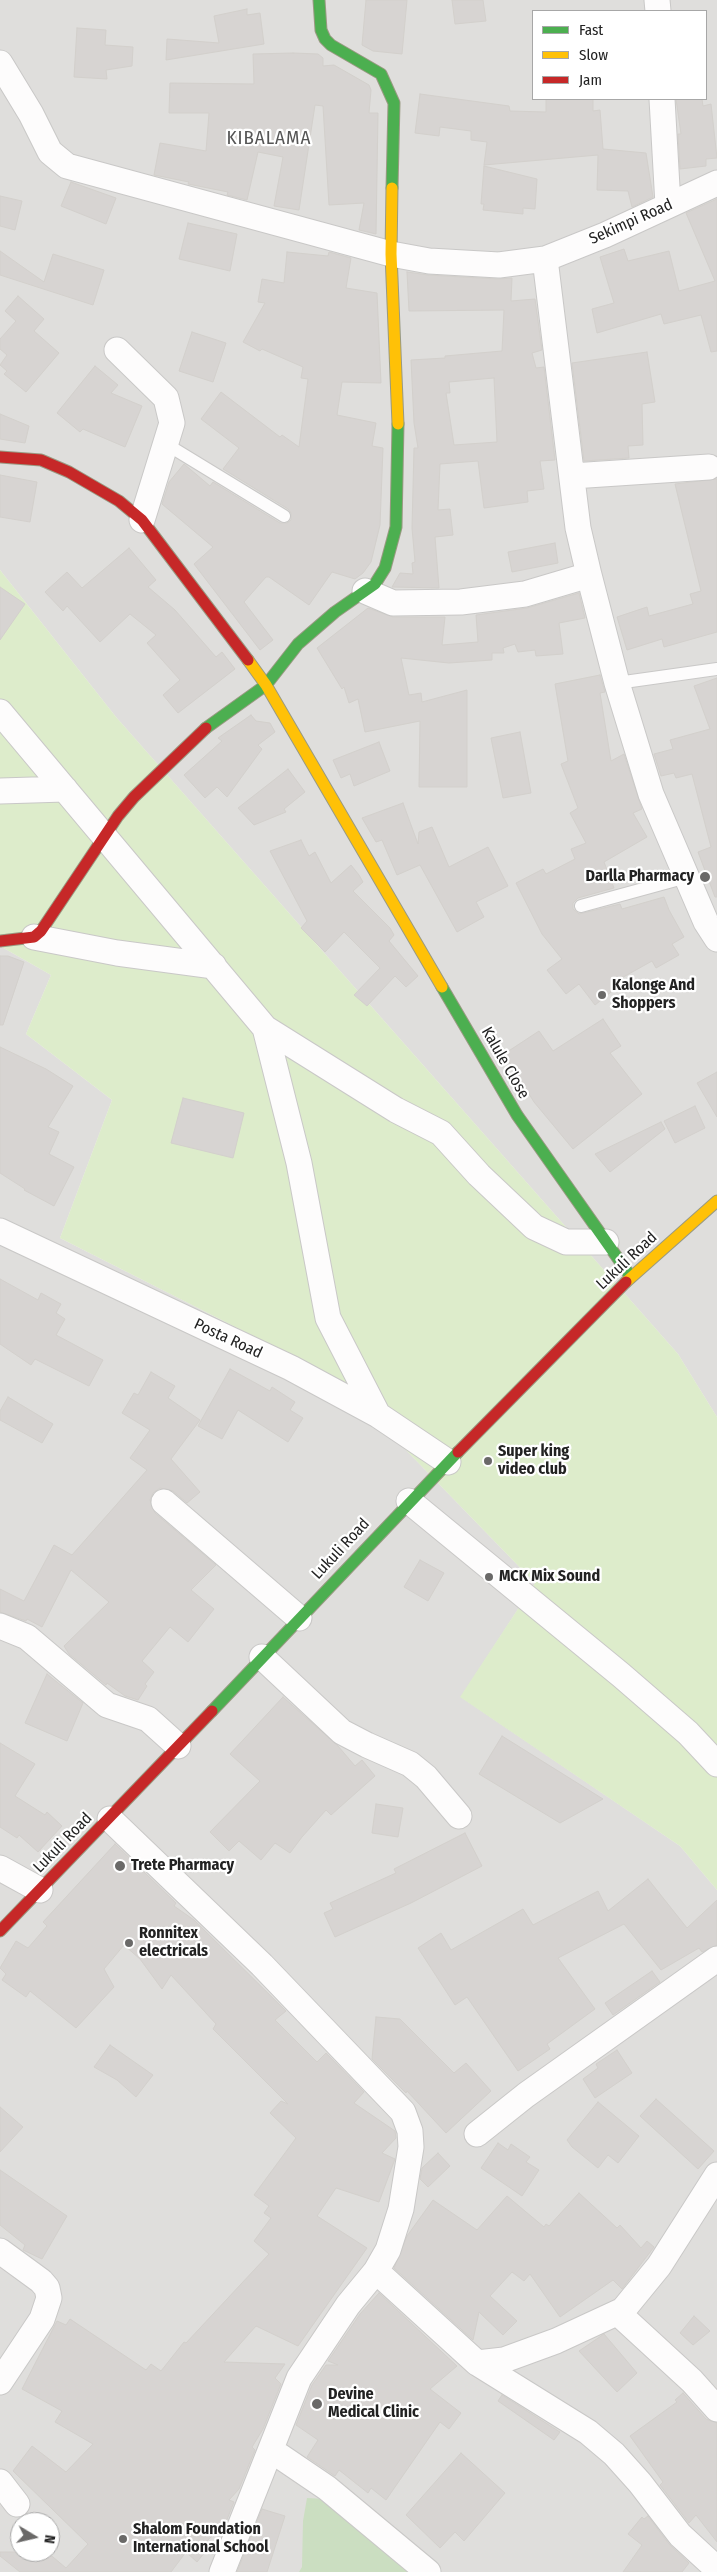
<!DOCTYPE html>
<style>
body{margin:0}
#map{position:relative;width:717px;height:2572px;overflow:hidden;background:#f0eeeb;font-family:"Fira Sans Condensed",sans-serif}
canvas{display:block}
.legend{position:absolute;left:532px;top:10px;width:175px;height:90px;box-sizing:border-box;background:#fff;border:1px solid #a7a7a7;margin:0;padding:6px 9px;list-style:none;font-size:15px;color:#222}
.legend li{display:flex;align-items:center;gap:10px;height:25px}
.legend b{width:25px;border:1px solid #a7a7a7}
.north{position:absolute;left:10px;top:2512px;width:50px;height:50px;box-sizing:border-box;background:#fff;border:1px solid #a7a7a7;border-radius:50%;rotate:99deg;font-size:14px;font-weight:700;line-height:20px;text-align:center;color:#222}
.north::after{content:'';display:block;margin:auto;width:18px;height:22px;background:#6a6968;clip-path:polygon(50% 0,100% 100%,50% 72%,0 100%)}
</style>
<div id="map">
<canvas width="717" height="2572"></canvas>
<ul class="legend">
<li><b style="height:6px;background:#4caf50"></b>Fast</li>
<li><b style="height:6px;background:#ffc107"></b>Slow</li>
<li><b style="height:6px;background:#c62828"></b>Jam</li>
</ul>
<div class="north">N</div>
</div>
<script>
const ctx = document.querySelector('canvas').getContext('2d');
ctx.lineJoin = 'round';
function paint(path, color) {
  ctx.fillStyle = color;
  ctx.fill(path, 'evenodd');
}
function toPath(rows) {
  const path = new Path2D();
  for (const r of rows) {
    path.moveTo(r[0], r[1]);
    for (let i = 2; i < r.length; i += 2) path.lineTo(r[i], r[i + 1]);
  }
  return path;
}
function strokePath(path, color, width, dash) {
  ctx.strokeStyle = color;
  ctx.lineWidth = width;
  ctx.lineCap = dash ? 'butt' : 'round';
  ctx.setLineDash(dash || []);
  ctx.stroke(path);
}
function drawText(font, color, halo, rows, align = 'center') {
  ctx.font = font + ' "Fira Sans Condensed",sans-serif';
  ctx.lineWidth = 4.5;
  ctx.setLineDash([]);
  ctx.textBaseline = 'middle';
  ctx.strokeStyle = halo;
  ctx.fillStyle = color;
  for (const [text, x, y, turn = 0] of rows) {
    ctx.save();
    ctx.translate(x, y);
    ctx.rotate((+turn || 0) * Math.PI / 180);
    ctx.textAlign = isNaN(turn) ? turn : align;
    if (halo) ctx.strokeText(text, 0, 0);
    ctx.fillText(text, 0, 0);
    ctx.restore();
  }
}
paint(toPath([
 [0,0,717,0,717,1417,678,1354,116,717,0,570],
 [533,11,706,11,706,99,533,99],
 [0,946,51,975,26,1034,112,1100,60,1238,336,1378,535,1583,461,1697,680,1846,717,1890,717,2572,0,2572],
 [20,2522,50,2522,50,2552,20,2552]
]), '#dfdedc');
paint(toPath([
 [0,570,116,717,678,1354,717,1417,717,1890,680,1846,460,1697,535,1583,336,1378,60,1238,112,1100,26,1034,51,975,0,946]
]), '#ddeccb');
paint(toPath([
 [307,2498,326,2499,416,2572,299,2572,302,2567,303,2521]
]), '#cbdec1');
const building = toPath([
 [366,0,407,0,402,54,373,51,362,45,366,0],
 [452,0,483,0,486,21,455,24,452,0],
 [247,9,247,15,260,13,264,44,166,60,167,39,219,43,214,16,247,9],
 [77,28,106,30,105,45,133,47,132,66,106,70,107,79,74,77,77,28],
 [293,53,318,54,323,58,323,66,334,65,369,85,371,90,369,113,378,113,376,234,359,230,364,203,329,205,323,106,315,105,299,210,274,206,283,157,258,152,247,200,227,195,228,192,188,184,189,182,154,175,160,143,206,151,209,113,169,113,170,83,254,84,253,54,293,53],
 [420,94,509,106,510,111,546,112,546,99,593,99,593,111,600,110,603,149,646,153,653,197,632,207,628,191,597,190,598,155,484,165,487,142,471,140,471,131,440,127,439,136,415,133,420,94],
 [676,99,702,99,703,106,711,104,717,158,706,159,706,166,680,169,678,134,681,134,676,99],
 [484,166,537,179,535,209,523,208,523,214,483,210,484,204,481,204,484,166],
 [71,182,116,198,106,224,61,206,71,182],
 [0,196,22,201,15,230,0,226,0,196],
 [717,199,717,351,711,352,701,315,664,324,661,314,597,333,592,309,614,303,600,257,624,249,628,261,669,251,679,291,715,281,686,213,717,199],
 [188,223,237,234,230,271,179,259,188,223],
 [0,251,44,282,53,254,104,270,93,305,0,275,0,251],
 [287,252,328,256,329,252,351,258,346,288,377,293,381,383,342,382,337,415,376,423,372,446,383,448,380,525,371,562,363,573,355,579,332,572,309,605,269,577,266,577,244,602,273,640,260,650,194,564,213,547,162,504,169,482,184,464,210,486,213,482,280,523,287,523,291,520,291,513,288,509,223,469,239,448,201,419,221,392,280,437,282,435,299,447,308,379,301,378,303,367,262,349,260,351,243,342,265,303,258,302,262,279,284,283,287,252],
 [407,272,428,275,498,279,512,278,511,301,535,299,542,350,532,353,536,368,544,367,555,460,540,461,544,489,527,491,528,502,484,508,478,461,440,464,438,510,450,509,453,535,435,537,439,588,392,587,400,573,413,574,412,563,415,562,412,528,414,448,418,448,414,423,411,360,445,358,445,356,502,351,504,310,409,311,407,272],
 [494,378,497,442,454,445,446,393,450,393,449,382,494,378],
 [18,296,44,319,34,331,59,353,26,392,4,374,7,371,0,365,7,355,0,349,0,339,16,321,5,311,18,296],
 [192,332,226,343,213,382,179,371,192,332],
 [647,352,655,402,642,404,643,445,628,446,629,458,584,461,572,363,647,352],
 [95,366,118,385,111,393,142,406,125,447,83,429,80,432,57,413,95,366],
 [0,414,29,426,25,443,0,439,0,414],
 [0,475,37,482,30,522,0,517,0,475],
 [717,479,717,632,664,647,662,639,627,650,617,617,647,607,649,616,693,604,690,594,701,591,675,484,717,479],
 [555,543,558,563,512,572,508,552,555,543],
 [129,548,156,580,148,587,175,610,216,657,222,652,235,669,178,713,163,695,180,680,147,643,156,635,130,614,100,642,67,606,63,611,45,592,67,572,82,588,129,548],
 [0,587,25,604,0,640,0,587],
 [579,593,585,618,559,623,563,654,536,656,535,650,518,652,515,644,503,648,504,653,492,653,492,660,449,663,401,658,409,695,421,693,422,702,467,690,467,787,419,787,420,721,365,732,358,699,349,703,344,687,342,689,317,648,368,608,393,617,445,617,442,645,478,642,476,615,527,608,579,593],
 [600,675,605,692,600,693,611,761,624,754,642,809,633,813,647,837,604,862,614,888,578,898,573,903,573,909,579,914,620,904,622,909,664,897,669,910,684,937,672,944,679,955,656,968,652,961,618,980,621,984,595,1005,579,984,566,994,547,970,562,959,542,934,516,883,543,869,546,874,575,859,571,849,586,843,570,813,578,808,561,764,568,761,555,684,600,675],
 [717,678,717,897,715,897,698,852,711,847,692,774,676,778,674,773,661,776,654,754,673,749,670,740,710,729,694,686,717,678],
 [251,715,256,721,270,723,275,732,258,745,262,749,227,797,217,787,205,798,184,775,222,741,218,738,251,715],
 [520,732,531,793,503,798,491,738,520,732],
 [379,742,390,771,354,786,350,774,341,778,333,760,379,742],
 [288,769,305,792,284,809,286,812,254,825,238,808,288,769],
 [403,803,418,844,419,832,432,827,449,867,488,847,508,886,476,902,484,917,457,932,420,865,397,875,382,840,376,842,362,818,403,803],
 [301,840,309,856,315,852,331,883,351,865,359,875,363,882,353,891,390,928,394,935,389,941,418,976,406,987,395,976,367,1006,354,995,380,968,344,932,325,952,301,928,307,921,270,851,301,840],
 [0,956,8,956,24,962,3,1025,0,1025,0,956],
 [603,1019,621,1046,610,1053,642,1094,573,1149,534,1102,504,1054,539,1031,553,1051,603,1019],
 [0,1047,46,1069,73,1086,48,1127,59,1132,49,1154,74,1167,54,1206,24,1190,25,1189,0,1173,0,1047],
 [717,1072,717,1117,697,1083,717,1072],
 [183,1098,244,1113,233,1158,171,1143,183,1098],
 [695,1106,705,1128,675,1143,664,1121,695,1106],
 [661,1122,665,1129,610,1172,595,1154,661,1122],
 [0,1279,38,1300,41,1293,61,1304,56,1313,65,1319,56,1335,103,1360,89,1386,35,1359,31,1365,0,1344,0,1279],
 [230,1369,270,1391,272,1387,295,1402,290,1410,303,1418,288,1442,238,1410,222,1439,198,1426,230,1369],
 [151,1372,175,1386,168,1398,200,1420,171,1459,200,1492,187,1503,173,1491,160,1488,153,1493,150,1500,155,1513,216,1565,191,1590,214,1609,188,1642,170,1627,142,1661,154,1672,145,1684,147,1686,138,1700,125,1696,107,1683,106,1685,69,1654,64,1646,109,1602,71,1570,42,1627,27,1619,26,1621,0,1612,0,1589,24,1601,54,1545,72,1555,147,1470,130,1458,150,1430,122,1413,134,1393,138,1395,151,1372],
 [8,1397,53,1424,42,1443,0,1420,0,1411,8,1397],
 [420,1560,444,1573,428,1601,404,1587,420,1560],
 [47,1674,83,1703,67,1741,25,1723,47,1674],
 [283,1697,338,1746,355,1766,362,1760,375,1776,331,1815,326,1810,302,1837,290,1853,275,1843,261,1860,239,1841,229,1851,210,1832,260,1781,230,1754,283,1697],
 [502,1736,603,1799,560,1823,479,1774,502,1736],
 [0,1743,35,1764,15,1796,45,1815,47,1812,62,1826,38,1852,19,1835,17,1838,0,1827,0,1743],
 [376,1804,403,1808,398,1837,372,1833,376,1804],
 [465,1833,482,1866,411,1903,335,1937,324,1913,333,1909,330,1903,396,1873,394,1869,465,1833],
 [115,1844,176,1903,174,1906,194,1920,286,2011,275,2020,317,2062,326,2053,364,2092,354,2103,395,2131,396,2138,382,2153,395,2159,379,2202,336,2188,317,2216,367,2248,298,2346,256,2326,224,2362,285,2364,275,2378,281,2384,263,2429,252,2447,255,2450,239,2489,229,2500,234,2502,226,2522,205,2543,209,2547,197,2562,186,2552,171,2572,20,2572,0,2556,0,2552,47,2552,66,2568,88,2544,13,2471,32,2446,66,2472,93,2444,55,2422,62,2411,22,2389,57,2321,66,2325,70,2319,146,2370,151,2364,161,2371,184,2342,186,2343,269,2254,254,2241,271,2218,264,2213,269,2206,254,2195,296,2138,270,2113,281,2101,288,2104,213,2029,216,2024,171,1975,162,1989,140,1959,124,1945,104,1969,114,1987,76,2028,30,1991,26,1997,2,1980,6,1974,0,1968,16,1941,28,1948,47,1926,43,1922,115,1844],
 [648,1879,687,1928,717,1900,717,1945,702,1952,699,1948,661,1970,624,1924,558,1958,595,2009,547,2044,550,2049,518,2071,467,1997,455,2005,418,1948,441,1933,451,1950,523,1909,533,1925,598,1891,608,1911,648,1879],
 [652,1971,660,1982,613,2015,605,2003,652,1971],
 [376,2017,400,2019,454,2073,466,2063,491,2091,446,2133,407,2091,406,2093,372,2059,376,2017],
 [110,2045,153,2075,136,2097,117,2080,94,2067,110,2045],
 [617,2050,632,2073,595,2098,583,2079,598,2068,596,2064,617,2050],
 [656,2099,714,2151,698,2169,640,2116,656,2099],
 [598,2102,639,2136,618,2163,608,2155,598,2168,572,2147,567,2140,598,2102],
 [0,2107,23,2127,0,2152,0,2107],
 [498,2143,508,2150,511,2144,530,2157,526,2162,539,2170,522,2196,481,2168,498,2143],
 [438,2153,450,2166,428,2187,420,2179,422,2168,438,2153],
 [0,2170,67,2216,42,2259,23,2250,25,2245,0,2225,0,2170],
 [579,2193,617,2228,620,2225,641,2248,647,2241,654,2247,622,2289,613,2280,560,2317,530,2274,524,2281,512,2272,490,2296,517,2321,503,2335,479,2312,473,2340,394,2268,407,2236,433,2200,477,2230,507,2196,544,2227,546,2224,549,2226,579,2193],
 [379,2293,457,2366,430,2389,461,2413,449,2429,440,2422,386,2500,371,2488,368,2493,339,2470,335,2476,307,2457,318,2440,296,2425,312,2385,326,2365,338,2365,328,2361,360,2314,379,2293],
 [694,2316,710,2331,693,2345,680,2333,694,2316],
 [604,2334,637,2373,617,2392,579,2351,604,2334],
 [683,2393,706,2419,717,2423,717,2542,696,2515,689,2523,660,2485,663,2482,630,2436,677,2402,675,2400,683,2393],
 [502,2395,560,2432,554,2440,498,2401,502,2395],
 [461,2453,505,2493,464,2541,455,2532,440,2548,406,2515,461,2453],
 [262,2509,285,2516,267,2572,237,2572,262,2509],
 [648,2516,669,2544,689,2563,682,2572,623,2572,642,2545,628,2534,642,2517,644,2519,648,2516]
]);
paint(building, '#d7d4d2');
strokePath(building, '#d3d0cc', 1);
const lane = toPath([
 [166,444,284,516],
 [617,683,717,669],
 [581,906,687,877]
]);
const street = toPath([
 [657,0,658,11],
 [0,63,31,114,50,152,67,166,391,254,429,261,499,265,545,259,605,235,717,183],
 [662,99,668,205],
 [545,259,578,528,589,575,617,683,651,794,706,922,717,939],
 [117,350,166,398,172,423,142,520],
 [572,476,709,467],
 [365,591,393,603,461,602,525,594,589,575],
 [0,712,265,1028,396,1110,441,1133,479,1175,534,1227,566,1242,606,1242],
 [0,791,65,789],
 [34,937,117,953,214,966],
 [265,1028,299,1163,328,1318,378,1415],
 [0,1231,291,1368,378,1415,448,1462],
 [409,1501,621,1675,688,1733,717,1764],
 [164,1502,299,1618],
 [0,1626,27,1637,107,1705,148,1719,178,1746],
 [262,1657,342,1732,367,1745,410,1764,426,1777,459,1816],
 [110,1819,262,1965,403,2112,410,2131,411,2147,401,2209,388,2250,376,2271,348,2305,299,2378,222,2572],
 [0,1868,40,1890],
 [477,2134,526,2095,717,1959],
 [0,2251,41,2281,47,2288,49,2298,42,2319,0,2382],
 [376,2271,477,2363,504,2360,556,2341,623,2310,659,2266,717,2175],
 [618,2313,692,2381,717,2409],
 [477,2363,588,2432,614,2454,640,2483,680,2535,717,2569],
 [271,2450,327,2488,428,2572],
 [0,2482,17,2504]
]);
const fast = toPath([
 [319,0,321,30,325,39,331,45,381,74,394,103,392,188],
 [206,728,266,685,298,644,335,612,375,584,385,568,396,527,398,424],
 [442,987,517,1115,631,1277],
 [212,1711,458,1452]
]);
const slow = toPath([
 [392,188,391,254,398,424],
 [248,660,266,685,442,987],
 [626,1282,717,1201]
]);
const jam = toPath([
 [0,457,41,460,69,472,119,501,142,520,248,660],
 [0,941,34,937,41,931,118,816,134,797,206,728],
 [458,1452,626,1282],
 [0,1931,212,1711]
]);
strokePath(lane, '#c9c8c7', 14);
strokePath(street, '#c9c8c7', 27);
strokePath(fast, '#999a82', 13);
strokePath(slow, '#999a82', 13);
strokePath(jam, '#999a82', 13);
strokePath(lane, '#fdfcfc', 12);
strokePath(street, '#fdfcfc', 25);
strokePath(fast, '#4caf50', 11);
strokePath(slow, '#ffc107', 11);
strokePath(jam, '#c62828', 11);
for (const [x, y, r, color] of [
 [705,877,6,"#6a6968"],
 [602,995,5,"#6a6968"],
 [488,1461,5,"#6a6968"],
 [489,1577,5,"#6a6968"],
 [120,1866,6,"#6a6968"],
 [129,1943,5,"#6a6968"],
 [317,2404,6,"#6a6968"],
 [123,2539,5,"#6a6968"]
]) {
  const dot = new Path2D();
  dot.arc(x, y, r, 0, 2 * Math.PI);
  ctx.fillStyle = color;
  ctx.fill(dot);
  strokePath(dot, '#fff', 2);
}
drawText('16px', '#222', '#fff', [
 ["Sekimpi Road",631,222,-24],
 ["Kalule Close",505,1063,60],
 ["Lukuli Road",627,1261,-43],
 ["Posta Road",228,1339,25],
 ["Lukuli Road",341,1549,-47],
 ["Lukuli Road",63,1843,-46]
]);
drawText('bold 16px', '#222', '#fff', [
 ["Darlla Pharmacy",694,877,"right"],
 ["Kalonge And",612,986],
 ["Shoppers",612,1004],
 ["Super king",498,1452],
 ["video club",498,1470],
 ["MCK Mix Sound",499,1577],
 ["Trete Pharmacy",131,1866],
 ["Ronnitex",139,1934],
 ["electricals",139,1952],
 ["Devine",328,2395],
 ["Medical Clinic",328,2413],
 ["Shalom Foundation",133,2530],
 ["International School",133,2548]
], 'left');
ctx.letterSpacing = '1px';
drawText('19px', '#555', '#fff', [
 ["KIBALAMA",269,139]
]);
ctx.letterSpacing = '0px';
</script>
